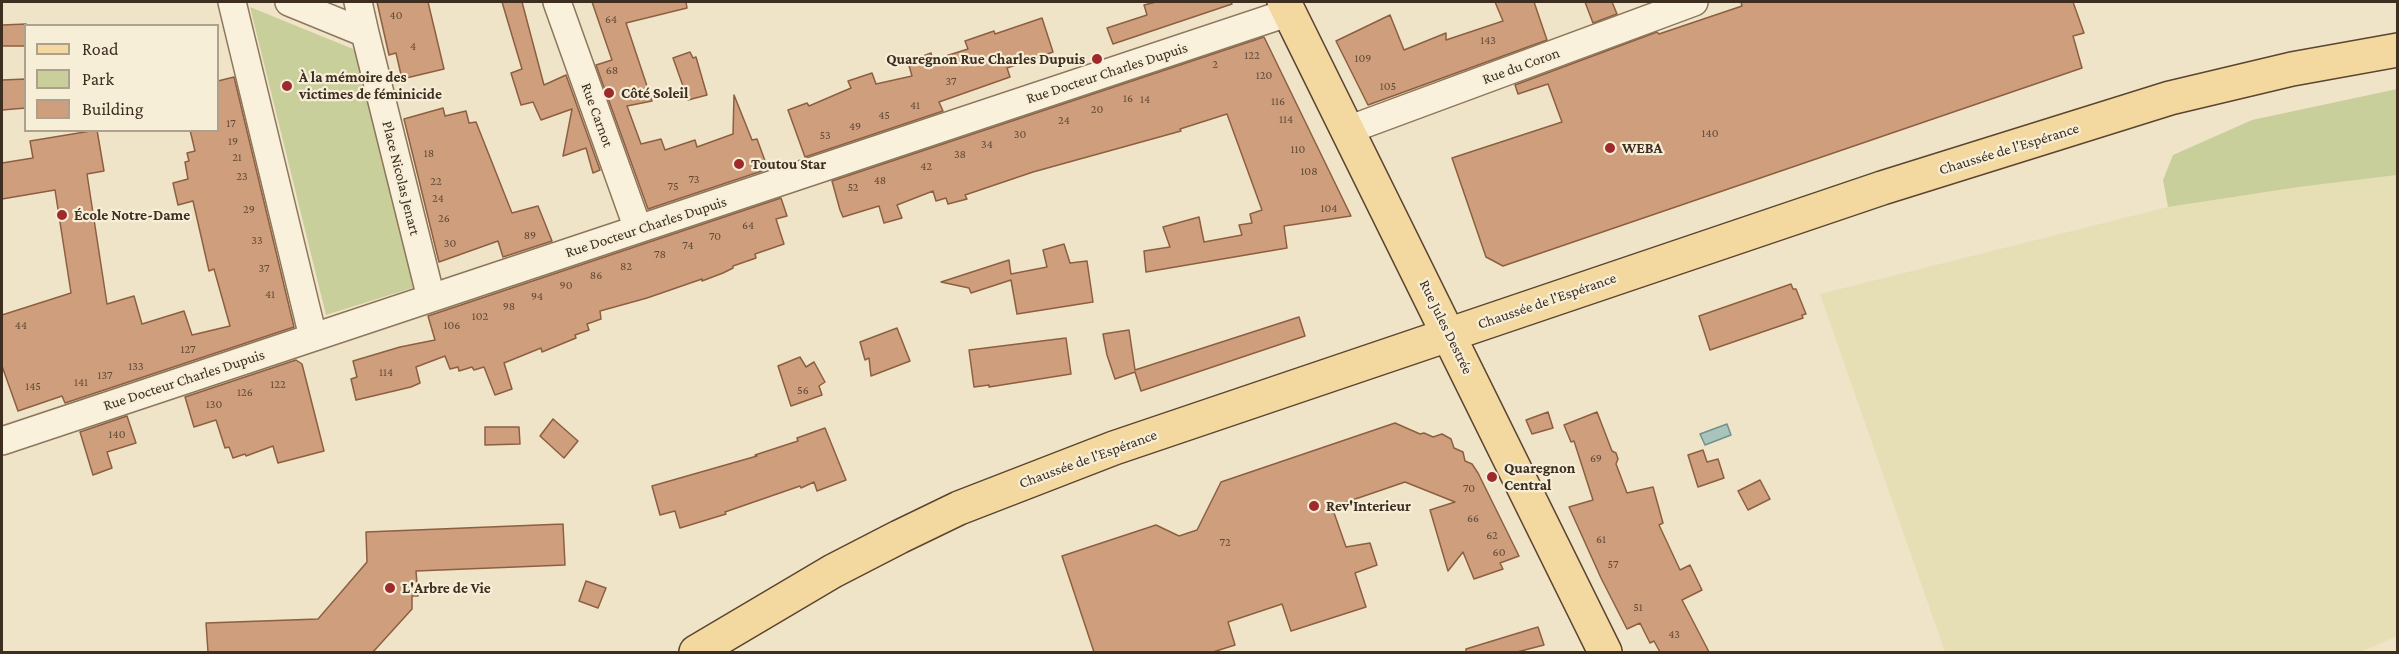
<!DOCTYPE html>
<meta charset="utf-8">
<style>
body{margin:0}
#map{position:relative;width:2399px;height:654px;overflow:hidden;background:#f0e4c8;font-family:"Crimson Pro",serif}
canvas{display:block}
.frame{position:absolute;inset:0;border:3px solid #3d2e20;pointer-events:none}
.legend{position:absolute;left:24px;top:24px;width:195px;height:108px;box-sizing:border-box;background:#f7eed8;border:2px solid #ada18e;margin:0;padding:8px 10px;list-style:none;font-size:18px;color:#3d2e20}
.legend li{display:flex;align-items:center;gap:12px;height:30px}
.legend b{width:30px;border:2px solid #ada18e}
</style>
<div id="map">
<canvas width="2399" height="654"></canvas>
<div class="frame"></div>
<ul class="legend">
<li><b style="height:8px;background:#f3d9a0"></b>Road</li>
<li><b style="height:16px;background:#c9cf9b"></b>Park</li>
<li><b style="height:16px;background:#cf9f7d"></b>Building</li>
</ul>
</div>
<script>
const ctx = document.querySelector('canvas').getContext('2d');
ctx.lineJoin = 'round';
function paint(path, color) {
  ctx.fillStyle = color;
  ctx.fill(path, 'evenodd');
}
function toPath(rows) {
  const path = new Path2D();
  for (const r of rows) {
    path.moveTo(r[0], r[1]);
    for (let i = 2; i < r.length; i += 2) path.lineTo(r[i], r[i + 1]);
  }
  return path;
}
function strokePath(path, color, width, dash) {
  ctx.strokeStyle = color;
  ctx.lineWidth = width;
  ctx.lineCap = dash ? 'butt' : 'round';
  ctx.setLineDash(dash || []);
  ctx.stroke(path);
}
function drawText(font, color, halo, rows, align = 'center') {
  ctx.font = font + ' "Crimson Pro",serif';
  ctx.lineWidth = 4.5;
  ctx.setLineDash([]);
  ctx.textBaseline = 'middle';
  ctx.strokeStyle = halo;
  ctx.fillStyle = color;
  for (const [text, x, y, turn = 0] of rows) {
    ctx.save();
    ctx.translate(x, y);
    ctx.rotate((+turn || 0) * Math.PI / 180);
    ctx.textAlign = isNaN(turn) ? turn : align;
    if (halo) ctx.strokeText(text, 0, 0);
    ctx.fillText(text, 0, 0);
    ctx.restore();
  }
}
paint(toPath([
 [2397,175,2397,636,2361,652,1945,652,1820,294,2168,207,2299,187]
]), '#e6deb5');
paint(toPath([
 [250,7,358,51,415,287,326,315],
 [2397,89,2397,175,2299,187,2168,207,2163,180,2173,155,2252,120]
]), '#c9cf9b');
const water = toPath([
 [1727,424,1731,435,1705,445,1700,434,1727,424]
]);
paint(water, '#a9c4bc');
strokePath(water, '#6f938a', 1.5);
const building = toPath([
 [377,2,428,2,444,69,402,79,396,53,389,55,377,2],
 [502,2,522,2,544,85,566,75,600,170,593,173,586,148,563,156,572,109,541,120,533,102,521,105,511,73,522,69,502,2],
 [592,2,686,2,687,8,626,23,652,101,627,106,641,144,661,139,665,150,695,140,697,147,733,134,734,95,752,140,757,139,768,169,648,209,596,65,612,60,592,2],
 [1156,2,1231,2,1232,4,1113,44,1107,28,1147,15,1144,5,1156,2],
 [1495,2,1534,2,1547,40,1368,105,1336,41,1390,15,1404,50,1446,33,1446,40,1503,21,1495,2],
 [1585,2,1612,2,1617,14,1593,23,1585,2],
 [1741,2,2073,2,2084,33,2073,36,2082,68,1503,266,1486,257,1452,158,1562,122,1548,84,1518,94,1515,85,1657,32,1659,34,1742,6,1741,2],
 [1042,18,1053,52,1007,68,1010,77,939,102,943,111,805,157,788,110,807,103,809,106,851,88,848,81,872,73,876,84,912,76,908,62,931,53,933,60,968,49,965,41,994,31,995,34,1042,18],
 [26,24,26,46,2,46,2,25,26,24],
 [1264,37,1351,216,1284,226,1287,248,1146,272,1144,251,1170,247,1163,227,1199,217,1204,242,1242,235,1239,225,1252,223,1250,214,1262,210,1227,114,1180,129,1181,131,1033,172,965,195,967,199,948,204,946,198,936,201,933,191,897,205,902,218,884,223,879,206,843,217,840,210,832,181,1264,37],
 [690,52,693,58,696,57,707,95,688,100,673,58,690,52],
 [234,77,294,327,65,403,62,396,18,411,2,366,2,315,71,293,55,190,2,199,2,163,33,158,30,141,97,130,104,171,87,174,107,304,134,296,142,324,184,311,192,335,230,326,214,269,209,271,193,201,178,205,173,183,188,179,185,162,189,161,187,153,195,151,190,130,218,130,218,81,234,77],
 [26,79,26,108,2,110,2,80,26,79],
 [443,108,445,116,466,111,469,123,476,122,512,213,538,206,552,241,503,257,498,241,439,262,404,119,443,108],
 [781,198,787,216,776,219,784,244,755,254,756,258,733,266,733,268,723,273,702,281,702,279,647,298,600,311,601,319,587,324,589,330,575,335,576,338,542,352,541,348,504,363,512,389,495,395,484,367,474,370,472,367,459,371,458,367,450,369,445,356,416,367,420,383,411,387,356,400,351,379,357,377,353,361,400,347,435,340,428,316,781,198],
 [1064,244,1070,263,1087,261,1093,302,1017,314,1011,280,971,293,969,288,941,282,1009,260,1011,274,1047,267,1043,250,1064,244],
 [1791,284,1793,289,1796,289,1806,314,1802,315,1803,318,1710,350,1699,316,1791,284],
 [1299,317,1305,336,1141,391,1135,372,1115,379,1107,355,1103,334,1129,330,1135,370,1299,317],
 [897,328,910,361,871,376,869,358,865,360,860,342,897,328],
 [1066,338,1071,374,989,387,989,385,974,387,969,350,1066,338],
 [800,357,806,367,814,362,825,382,819,386,822,395,791,406,778,366,800,357],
 [296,360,302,364,324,451,278,463,273,446,246,456,245,454,233,458,229,447,225,448,216,420,194,427,185,397,296,360],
 [1548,412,1553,428,1532,434,1526,420,1548,412],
 [1597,412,1612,451,1616,453,1618,459,1616,464,1627,493,1653,487,1663,523,1659,525,1680,570,1690,565,1702,590,1682,600,1709,652,1660,652,1654,641,1650,643,1640,623,1627,629,1601,578,1569,507,1593,500,1574,441,1571,442,1564,425,1597,412],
 [127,416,136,443,107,452,112,468,93,475,80,432,127,416],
 [553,419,578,441,564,458,540,436,553,419],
 [1395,423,1420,434,1424,433,1433,437,1442,434,1451,439,1454,448,1463,452,1465,461,1472,464,1478,473,1519,556,1500,563,1503,569,1474,579,1463,552,1448,571,1430,510,1455,502,1405,482,1332,507,1346,547,1370,543,1377,565,1355,573,1366,607,1291,631,1282,604,1228,622,1235,645,1213,652,1094,652,1062,556,1156,525,1179,536,1197,530,1221,482,1395,423],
 [485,427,519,427,520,444,485,445,485,427],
 [825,428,846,480,817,491,814,482,801,488,800,486,725,512,726,514,680,528,675,511,660,515,652,486,757,456,755,455,798,441,797,438,825,428],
 [1703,450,1707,462,1718,459,1724,478,1698,487,1688,455,1703,450],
 [1760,480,1770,499,1748,510,1738,491,1760,480],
 [563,524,565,565,416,571,418,596,412,596,412,609,373,652,208,652,206,623,318,619,367,562,366,532,563,524],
 [586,581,606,588,598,608,579,601,586,581],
 [1538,627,1544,645,1517,652,1466,652,1466,649,1538,627]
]);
paint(building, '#cf9f7d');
strokePath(building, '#8d5f41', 1.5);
const minor = toPath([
 [232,2,313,337],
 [289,2,365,33,431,298],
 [358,2,365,33],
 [557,2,638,229],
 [1348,130,1694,2],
 [2,441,1290,12]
]);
const major = toPath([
 [1284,2,1605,652],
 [696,652,833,571,899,537,959,508,1114,448,1882,188,2170,98,2292,69,2398,50]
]);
strokePath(minor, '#8d765c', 30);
strokePath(major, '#5b4430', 36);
strokePath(minor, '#faf1dc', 27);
strokePath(major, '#f3d9a0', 33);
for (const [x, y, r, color] of [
 [1097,59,6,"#9e2a2b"],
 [287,86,6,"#9e2a2b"],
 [609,93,6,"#9e2a2b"],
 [1610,148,6,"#9e2a2b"],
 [739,164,6,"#9e2a2b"],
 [62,215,6,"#9e2a2b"],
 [1492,477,6,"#9e2a2b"],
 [1314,506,6,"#9e2a2b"],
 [390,588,6,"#9e2a2b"]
]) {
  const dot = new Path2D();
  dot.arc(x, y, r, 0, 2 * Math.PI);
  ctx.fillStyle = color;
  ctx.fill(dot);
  strokePath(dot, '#f7eed8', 2);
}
drawText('12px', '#624a37', null, [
 ["40",396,15],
 ["64",611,19],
 ["143",1488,40],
 ["4",413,46],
 ["122",1252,55],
 ["109",1363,58],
 ["2",1215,64],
 ["68",612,70],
 ["120",1264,75],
 ["37",951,81],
 ["105",1388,86],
 ["16",1128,98],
 ["14",1145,99],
 ["116",1278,101],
 ["41",915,105],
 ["20",1097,109],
 ["45",884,115],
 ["114",1286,119],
 ["24",1064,120],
 ["17",231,123],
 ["49",855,126],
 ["140",1710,133],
 ["30",1020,134],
 ["53",825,135],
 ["19",233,141],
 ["34",987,144],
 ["110",1298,149],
 ["18",429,153],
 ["38",960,154],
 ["21",237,157],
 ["42",926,166],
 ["108",1309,171],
 ["23",242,176],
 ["73",694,179],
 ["48",880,180],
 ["22",436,181],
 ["75",673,186],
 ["52",853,187],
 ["24",438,198],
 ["104",1329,208],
 ["29",249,209],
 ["26",444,218],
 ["64",748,225],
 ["89",530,235],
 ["70",715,236],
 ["33",257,240],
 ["30",450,243],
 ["74",688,245],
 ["78",660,254],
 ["82",626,266],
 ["37",264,268],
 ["86",596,275],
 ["90",566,285],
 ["41",270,294],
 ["94",537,296],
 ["98",509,306],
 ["102",480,316],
 ["44",21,325],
 ["106",452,325],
 ["127",188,349],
 ["133",136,366],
 ["114",386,372],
 ["137",105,375],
 ["141",81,382],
 ["122",278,384],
 ["145",33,386],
 ["56",803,390],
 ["126",245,392],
 ["130",214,404],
 ["140",117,434],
 ["69",1596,458],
 ["70",1469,488],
 ["66",1473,518],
 ["62",1492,535],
 ["61",1601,539],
 ["72",1225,542],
 ["60",1499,552],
 ["57",1613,564],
 ["51",1638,607],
 ["43",1674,634]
]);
drawText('bold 15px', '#3d2e20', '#f7eed8', [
 ["Quaregnon Rue Charles Dupuis",1085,59,"right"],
 ["À la mémoire des",299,77],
 ["victimes de féminicide",299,94],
 ["Côté Soleil",621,93],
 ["WEBA",1622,148],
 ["Toutou Star",751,164],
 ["École Notre-Dame",74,215],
 ["Quaregnon",1504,468],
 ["Central",1504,485],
 ["Rev'Interieur",1326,506],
 ["L'Arbre de Vie",402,588]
], 'left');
drawText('15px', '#3d2e20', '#f7eed8', [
 ["Rue du Coron",1521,66,-20],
 ["Rue Docteur Charles Dupuis",1107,73,-18],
 ["Rue Carnot",597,115,70],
 ["Chaussée de l'Espérance",2009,149,-17],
 ["Place Nicolas Jenart",401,178,76],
 ["Rue Docteur Charles Dupuis",646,227,-18],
 ["Chaussée de l'Espérance",1547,301,-19],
 ["Rue Jules Destrée",1446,327,64],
 ["Rue Docteur Charles Dupuis",184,380,-18],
 ["Chaussée de l'Espérance",1088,459,-20]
]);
</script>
